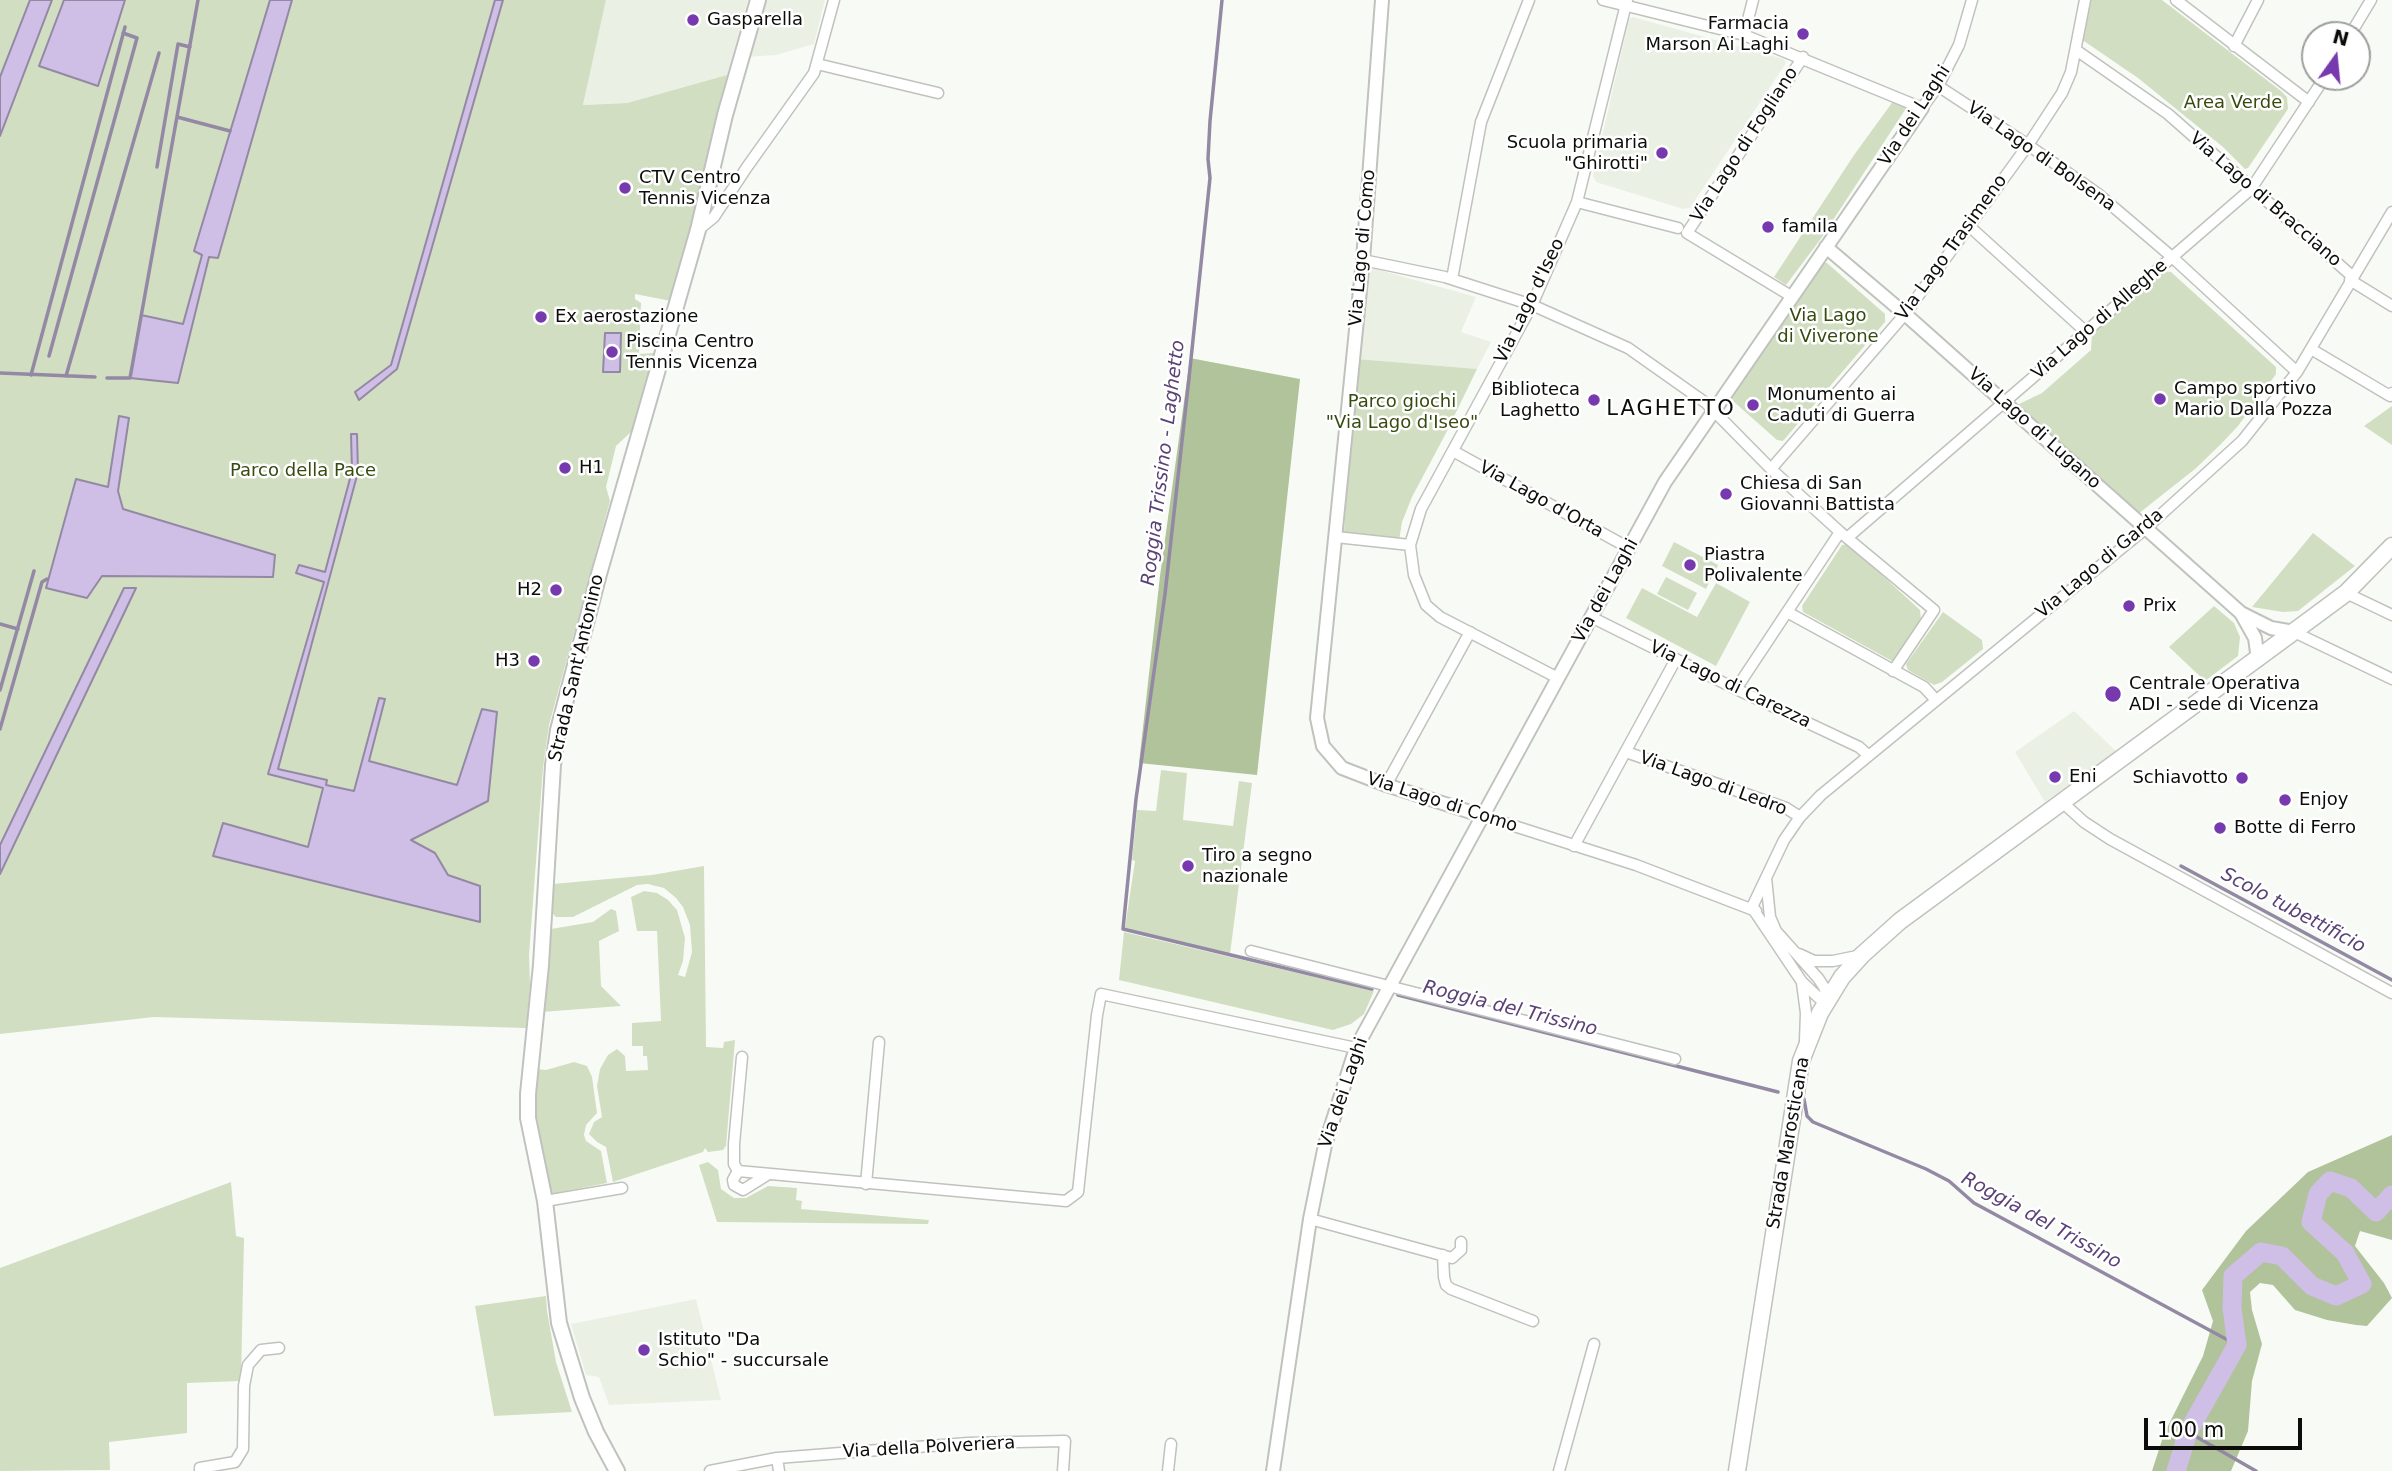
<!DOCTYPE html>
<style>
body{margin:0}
#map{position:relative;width:2392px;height:1471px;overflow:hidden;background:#f8fbf5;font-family:"DejaVu Sans",sans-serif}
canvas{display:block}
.north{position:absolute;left:2301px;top:21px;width:70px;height:70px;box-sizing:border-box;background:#fff;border:2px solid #9e9e9d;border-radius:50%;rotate:15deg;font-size:19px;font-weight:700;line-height:28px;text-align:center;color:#0c0d0b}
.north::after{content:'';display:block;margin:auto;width:24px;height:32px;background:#7639ae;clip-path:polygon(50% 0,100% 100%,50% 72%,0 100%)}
.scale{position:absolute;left:2144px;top:1418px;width:158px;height:32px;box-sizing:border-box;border:4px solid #0c0d0b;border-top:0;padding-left:9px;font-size:21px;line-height:24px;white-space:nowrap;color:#0c0d0b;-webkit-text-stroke:5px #fff;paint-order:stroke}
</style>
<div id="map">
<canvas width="2392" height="1471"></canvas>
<div class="north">N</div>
<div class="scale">100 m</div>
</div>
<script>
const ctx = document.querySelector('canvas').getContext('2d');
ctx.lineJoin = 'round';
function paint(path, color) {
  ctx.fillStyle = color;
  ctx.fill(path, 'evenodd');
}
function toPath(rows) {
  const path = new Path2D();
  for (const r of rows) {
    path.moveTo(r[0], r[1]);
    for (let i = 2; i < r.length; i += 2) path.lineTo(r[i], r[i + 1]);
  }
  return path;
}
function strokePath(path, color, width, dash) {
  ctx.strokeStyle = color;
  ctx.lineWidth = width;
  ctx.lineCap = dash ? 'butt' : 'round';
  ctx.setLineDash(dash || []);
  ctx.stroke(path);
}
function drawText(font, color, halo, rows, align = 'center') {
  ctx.font = font + ' "DejaVu Sans",sans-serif';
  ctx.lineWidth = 5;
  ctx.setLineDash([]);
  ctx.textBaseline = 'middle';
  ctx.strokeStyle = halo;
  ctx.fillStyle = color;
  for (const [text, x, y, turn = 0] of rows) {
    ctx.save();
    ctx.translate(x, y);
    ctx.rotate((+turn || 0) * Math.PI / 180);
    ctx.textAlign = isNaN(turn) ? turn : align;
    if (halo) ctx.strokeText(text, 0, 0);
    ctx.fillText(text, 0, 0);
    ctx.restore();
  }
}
paint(toPath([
 [606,0,748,0,727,75,627,103,583,105],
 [763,0,825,0,814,44,776,55,746,57],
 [1633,17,1784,59,1786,63,1690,208,1683,209,1596,182,1593,176,1629,19],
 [1365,266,1476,297,1461,332,1491,342,1477,369,1357,359],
 [2074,711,2116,751,2045,802,2015,752],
 [696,1299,721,1400,609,1405,599,1377,586,1375,571,1324]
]), '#ebf0e4');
paint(toPath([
 [0,0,606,0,583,105,627,103,727,75,680,271,671,301,635,294,635,299,641,303,639,354,654,353,632,431,616,446,606,487,610,501,549,725,543,768,529,955,530,985,526,1028,154,1017,0,1034],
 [2088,0,2162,0,2281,91,2287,97,2288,109,2248,168,2245,169,2223,147,2138,78,2081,39],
 [1894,100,1907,107,1820,240,1786,285,1774,277,1854,155],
 [1823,263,1827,263,1885,314,1885,322,1783,441,1777,440,1733,401,1731,397],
 [2165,271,2171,272,2276,367,2276,374,2238,426,2220,445,2195,469,2138,514,2015,406,2042,393,2091,350,2092,333],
 [1357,359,1477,369,1446,433,1412,497,1402,522,1399,541,1344,532],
 [2392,406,2392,445,2364,426],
 [2313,533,2355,566,2298,611,2283,612,2252,607],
 [1674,542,1718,565,1706,589,1662,566],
 [1848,544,1920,610,1921,620,1895,660,1892,661,1803,612,1802,606,1842,545],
 [1666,577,1697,593,1688,610,1657,594],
 [1716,583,1750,602,1716,666,1626,618,1642,588,1697,617],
 [2214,606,2234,623,2240,637,2238,656,2205,681,2169,647],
 [1943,612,1982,640,1983,649,1942,682,1934,685,1908,670,1906,664],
 [1161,770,1187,773,1183,820,1233,826,1239,781,1252,783,1230,954,1125,928,1135,861,1132,860,1137,810,1156,811],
 [704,866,706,1047,723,1048,724,1042,735,1040,726,1146,723,1150,708,1152,705,1148,703,1152,613,1182,606,1147,597,1142,589,1134,594,1122,602,1117,597,1086,600,1069,608,1055,617,1049,625,1056,626,1071,648,1070,647,1056,643,1056,643,1046,632,1046,632,1023,661,1021,657,931,637,931,631,897,644,891,657,893,668,900,677,910,685,938,683,961,678,975,685,977,692,952,690,925,683,907,676,898,664,888,648,884,637,885,573,917,556,917,552,913,553,884,652,875],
 [611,909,616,911,619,931,599,941,601,986,621,1006,541,1012,551,929,593,922],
 [1124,932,1374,991,1364,1014,1351,1024,1333,1030,1119,980],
 [574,1062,587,1066,592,1077,597,1113,586,1125,584,1135,586,1141,601,1151,607,1183,551,1194,536,1119,536,1069,546,1070],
 [708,1162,718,1170,721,1189,734,1198,746,1198,768,1186,797,1188,796,1200,802,1201,801,1209,929,1220,928,1224,717,1222,699,1165],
 [231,1182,236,1236,244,1238,241,1381,187,1383,187,1433,109,1442,110,1470,0,1471,0,1268],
 [546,1296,547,1311,556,1362,572,1412,494,1416,475,1306]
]), '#d1dec2');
paint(toPath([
 [1190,358,1300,379,1257,775,1139,763,1160,576],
 [2392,1135,2392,1240,2360,1231,2355,1246,2384,1283,2392,1298,2367,1326,2356,1325,2327,1320,2295,1310,2273,1285,2260,1283,2250,1292,2252,1310,2262,1344,2252,1381,2248,1431,2231,1471,2152,1471,2164,1434,2203,1356,2213,1321,2202,1290,2246,1231,2308,1172]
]), '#b1c39b');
const water = toPath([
 [30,0,52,0,0,136,0,77,30,0],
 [64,0,125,0,98,86,39,66,64,0],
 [270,0,292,0,218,258,209,257,178,383,130,378,141,315,183,324,202,255,194,251,270,0],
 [495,0,503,0,397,369,359,400,355,392,391,365,495,0],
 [605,333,621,333,620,372,603,372,605,333],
 [119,416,129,418,118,491,123,509,275,555,273,577,102,576,87,598,46,588,76,479,108,487,119,416],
 [351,434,357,434,358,472,278,769,327,780,326,785,354,791,379,698,385,699,369,761,457,785,482,709,497,712,488,801,411,840,435,853,448,875,480,886,480,922,213,856,223,823,308,847,323,788,268,774,324,582,296,573,299,565,325,572,352,471,351,434],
 [124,588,136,588,0,874,0,845,124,588]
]);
paint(water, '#cfbee5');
strokePath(water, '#9489a4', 2);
strokePath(toPath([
 [1222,0,1210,121,1208,159,1210,178,1189,378,1165,594,1136,799,1123,929,1372,989],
 [177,117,230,131],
 [157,167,178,44,190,47],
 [49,356,137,38,123,33],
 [0,373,95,377],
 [31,375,125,27],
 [66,376,159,53],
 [107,378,130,378,198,0],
 [0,624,18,629],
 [0,690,34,571],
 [0,729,42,582,47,579],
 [2181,866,2392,980],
 [1398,995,1778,1092],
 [1804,1099,1807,1116,1813,1122,1926,1169,1949,1181,1974,1203,2237,1345],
 [2188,1432,2256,1471]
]), '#9489a4', 3.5);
strokePath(toPath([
 [2176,1471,2188,1432,2237,1345,2232,1308,2233,1276,2261,1252,2282,1256,2312,1286,2336,1296,2362,1284,2345,1253,2311,1222,2318,1194,2330,1181,2351,1188,2376,1212,2392,1195]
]), '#cfbee5', 19);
const minor = toPath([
 [1603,0,1744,35,1922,108,1938,86,1959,45,1972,0],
 [2176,0,2309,102],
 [1744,35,1753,0],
 [2350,35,2371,0],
 [2234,46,2258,0],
 [2076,50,2168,114,2352,276],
 [817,64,938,93],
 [1938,86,2028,145,2097,193,2172,257,2297,372],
 [1577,202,1678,228],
 [1969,226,2086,332],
 [698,230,714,217,747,167,814,73,834,0],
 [1363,260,1445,277,1532,305,1628,348,1706,403,1771,469,1840,532,1934,610,1893,671],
 [1452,279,1481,122,1529,0],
 [2350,280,2392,306],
 [1791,296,1687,233,1803,57],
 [2311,349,2390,396,2392,393],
 [1453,451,1629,548],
 [1771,469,1905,314,2028,145,2062,93,2071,72,2085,0],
 [1336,537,1410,545],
 [1847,538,2251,189,2325,77],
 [2346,593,2392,615],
 [1787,612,1924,687,1936,700],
 [1591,617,1736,689,1859,747,1868,755],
 [2294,632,2392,679],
 [1558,678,1440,617,1426,605,1414,575,1410,545,1421,509,1532,305,1577,202,1627,0],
 [1736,689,1840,532],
 [1626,752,1786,808,1800,817],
 [1386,785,1470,632],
 [2062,802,2084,822,2110,839,2392,993],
 [1483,816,1636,865,1756,911],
 [1574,846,1676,659],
 [1766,878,1770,917,1776,931,1818,978,1824,987,1828,999,1819,998,1802,982,1755,912,1753,905,1784,840,1800,817,1821,795,2145,529,2242,441,2297,372,2392,212],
 [1251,951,1675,1059],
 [1799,954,1814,961,1833,961,1862,955],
 [1802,983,1806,1013,1805,1041],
 [742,1057,734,1144,734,1164,738,1171,733,1180,734,1185,743,1190,767,1175],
 [738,1171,1066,1201,1078,1192,1097,1015,1101,994,1356,1048],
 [866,1184,879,1042],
 [545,1201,622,1188],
 [1310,1219,1452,1258,1461,1250,1461,1242],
 [1443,1255,1444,1277,1446,1285,1451,1289,1533,1321],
 [777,1458,779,1471],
 [200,1471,200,1468,235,1462,243,1449,244,1386,248,1365,261,1350,279,1348],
 [710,1471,777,1458,968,1443,1065,1441,1063,1471],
 [1168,1471,1171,1444],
 [1559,1471,1594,1344]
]);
const tertiary = toPath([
 [1382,0,1363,260,1317,718,1323,746,1342,768,1386,785,1483,816],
 [1826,247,1905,314,2241,613,2271,628,2294,632],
 [2241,613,2255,638,2258,660],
 [1273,1471,1310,1219,1325,1145,1356,1048,1665,482,1922,108]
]);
const secondary = toPath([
 [617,1471,596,1432,582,1398,559,1323,545,1201,528,1118,528,1094,541,965,553,765,558,730,599,574,698,230,725,115,758,0]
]);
const primary = toPath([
 [1737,1471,1801,1061,1820,1013,1842,977,1862,955,1900,921,2315,616,2346,593,2392,546]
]);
strokePath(minor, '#c0c2bd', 13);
strokePath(tertiary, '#c0c2bd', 16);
strokePath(secondary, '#c0c2bd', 18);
strokePath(primary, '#c0c2bd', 19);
strokePath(minor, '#fff', 10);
strokePath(tertiary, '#fff', 12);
strokePath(secondary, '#fff', 14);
strokePath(primary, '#fff', 16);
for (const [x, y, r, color] of [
 [693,20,7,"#7639ae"],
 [1803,34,7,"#7639ae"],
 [1662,153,7,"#7639ae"],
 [625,188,7,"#7639ae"],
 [1768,227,7,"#7639ae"],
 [541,317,7,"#7639ae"],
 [612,352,7,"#7639ae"],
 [2160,399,7,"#7639ae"],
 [1594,400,7,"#7639ae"],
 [1753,405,7,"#7639ae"],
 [565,468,7,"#7639ae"],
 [1726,494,7,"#7639ae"],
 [1690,565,7,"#7639ae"],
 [556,590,7,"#7639ae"],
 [2129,606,7,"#7639ae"],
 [534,661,7,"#7639ae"],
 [2113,694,9,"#7639ae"],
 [2055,777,7,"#7639ae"],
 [2242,778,7,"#7639ae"],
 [2285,800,7,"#7639ae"],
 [2220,828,7,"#7639ae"],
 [1188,866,7,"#7639ae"],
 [644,1350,7,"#7639ae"]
]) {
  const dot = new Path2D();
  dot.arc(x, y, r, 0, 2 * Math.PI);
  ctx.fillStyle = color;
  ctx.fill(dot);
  strokePath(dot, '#fff', 2.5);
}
drawText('18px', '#0c0d0b', '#fff', [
 ["Gasparella",707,20],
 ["Farmacia",1789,24,"right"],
 ["Marson Ai Laghi",1789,45,"right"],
 ["Scuola primaria",1648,143,"right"],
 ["\"Ghirotti\"",1648,164,"right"],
 ["CTV Centro",639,178],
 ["Tennis Vicenza",639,199],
 ["famila",1782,227],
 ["Ex aerostazione",555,317],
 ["Piscina Centro",626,342],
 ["Tennis Vicenza",626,363],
 ["Campo sportivo",2174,389],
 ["Mario Dalla Pozza",2174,410],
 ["Biblioteca",1580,390,"right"],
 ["Laghetto",1580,411,"right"],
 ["Monumento ai",1767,395],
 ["Caduti di Guerra",1767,416],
 ["H1",579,468],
 ["Chiesa di San",1740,484],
 ["Giovanni Battista",1740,505],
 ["Piastra",1704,555],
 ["Polivalente",1704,576],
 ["H2",542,590,"right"],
 ["Prix",2143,606],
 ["H3",520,661,"right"],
 ["Centrale Operativa",2129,684],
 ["ADI - sede di Vicenza",2129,705],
 ["Eni",2069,777],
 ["Schiavotto",2228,778,"right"],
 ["Enjoy",2299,800],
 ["Botte di Ferro",2234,828],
 ["Tiro a segno",1202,856],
 ["nazionale",1202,877],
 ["Istituto \"Da",658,1340],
 ["Schio\" - succursale",658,1361]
], 'left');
drawText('18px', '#364b0e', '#fff', [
 ["Area Verde",2233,103],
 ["Via Lago",1828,316],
 ["di Viverone",1828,337],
 ["Parco giochi",1402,402],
 ["\"Via Lago d'Iseo\"",1402,423],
 ["Parco della Pace",303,471]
]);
drawText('18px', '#0c0d0b', '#fff', [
 ["Via dei Laghi",1915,116,-57],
 ["Via Lago di Fogliano",1745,145,-57],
 ["Via Lago di Bolsena",2041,157,35],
 ["Via Lago di Bracciano",2265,200,41],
 ["Via Lago di Como",1363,248,-85],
 ["Via Lago Trasimeno",1952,248,-54],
 ["Via Lago d'Iseo",1530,301,-64],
 ["Via Lago di Alleghe",2100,320,-41],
 ["Via Lago di Lugano",2034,429,42],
 ["Via Lago d'Orta",1541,500,29],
 ["Via Lago di Garda",2100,564,-40],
 ["Via dei Laghi",1606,591,-61],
 ["Strada Sant'Antonino",577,668,-77],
 ["Via Lago di Carezza",1730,685,26],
 ["Via Lago di Ledro",1713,784,20],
 ["Via Lago di Como",1442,803,18],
 ["Via dei Laghi",1344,1093,-71],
 ["Strada Marosticana",1789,1143,-80],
 ["Via della Polveriera",929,1448,-3]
]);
drawText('italic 19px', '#5a4276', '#fff', [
 ["Roggia Trissino - Laghetto",1164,463,-83],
 ["Scolo tubettificio",2293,911,28],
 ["Roggia del Trissino",1510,1009,14],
 ["Roggia del Trissino",2041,1221,29]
]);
ctx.letterSpacing = '2px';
drawText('21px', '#0c0d0b', '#fff', [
 ["LAGHETTO",1671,410]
]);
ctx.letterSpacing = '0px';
</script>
